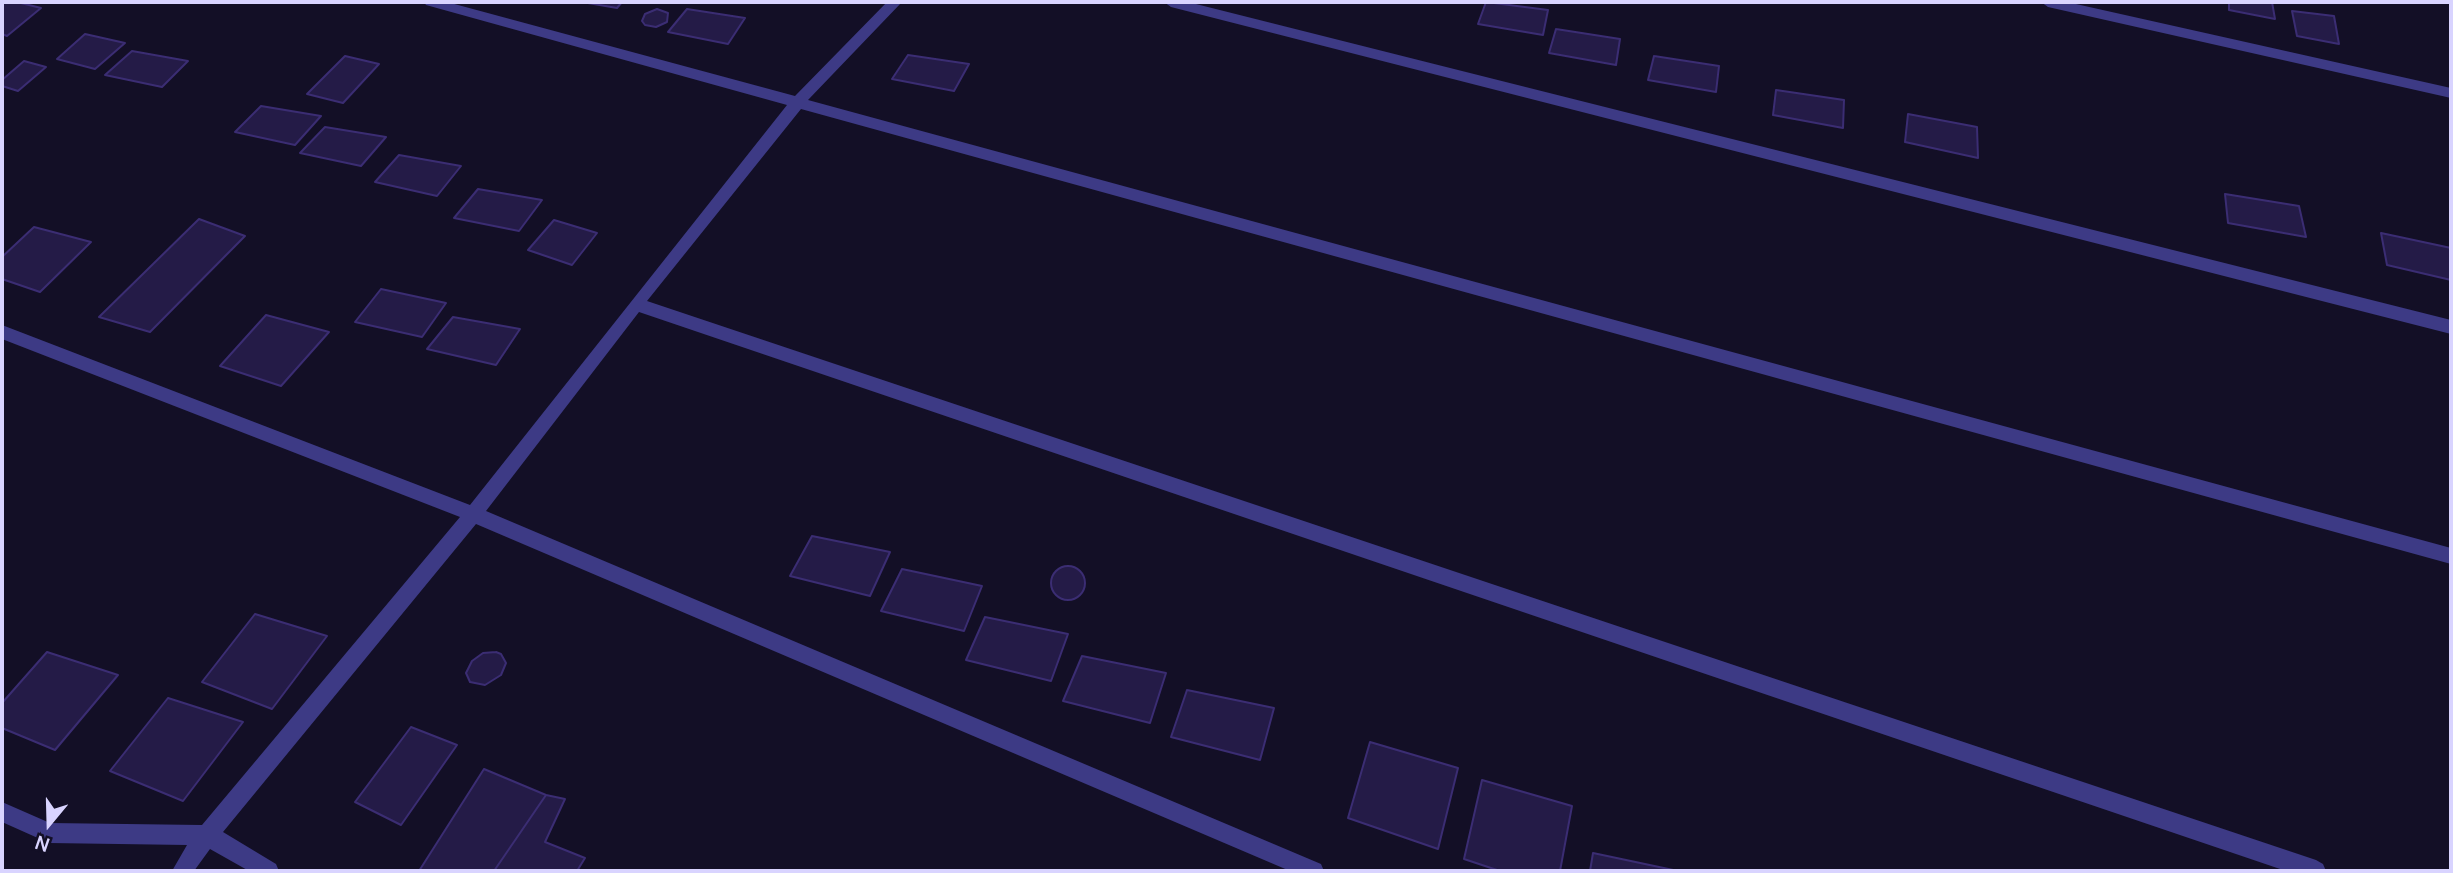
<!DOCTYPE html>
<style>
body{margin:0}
#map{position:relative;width:2453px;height:873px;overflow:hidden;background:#130f26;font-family:Manrope,sans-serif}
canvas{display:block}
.frame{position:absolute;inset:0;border:4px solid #d9d4ff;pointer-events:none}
.north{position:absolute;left:14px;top:789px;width:70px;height:70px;-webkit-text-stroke:5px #130f26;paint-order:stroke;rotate:199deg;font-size:19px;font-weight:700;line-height:28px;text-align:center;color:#d9d4ff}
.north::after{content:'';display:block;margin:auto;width:24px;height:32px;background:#d9d4ff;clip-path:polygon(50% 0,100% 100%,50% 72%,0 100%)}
</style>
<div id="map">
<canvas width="2453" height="873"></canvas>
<div class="frame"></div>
<div class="north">N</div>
</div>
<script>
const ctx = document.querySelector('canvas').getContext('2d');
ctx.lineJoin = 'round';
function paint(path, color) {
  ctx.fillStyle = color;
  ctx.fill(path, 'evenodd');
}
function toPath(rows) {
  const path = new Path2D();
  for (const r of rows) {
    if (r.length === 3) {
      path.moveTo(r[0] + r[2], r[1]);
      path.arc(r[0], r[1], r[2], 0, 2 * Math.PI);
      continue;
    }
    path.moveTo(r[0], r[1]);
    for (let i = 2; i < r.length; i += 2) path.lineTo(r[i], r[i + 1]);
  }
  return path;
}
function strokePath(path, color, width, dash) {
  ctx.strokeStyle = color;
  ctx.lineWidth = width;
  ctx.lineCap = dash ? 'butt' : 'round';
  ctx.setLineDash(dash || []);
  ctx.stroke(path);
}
const building = toPath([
 [2,2,17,2,41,8,7,36,2,34,2,2],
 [582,2,622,2,617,8,582,2],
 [1486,2,1548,10,1543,35,1478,24,1486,2],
 [2229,2,2272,2,2275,19,2229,10,2229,2],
 [657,9,668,13,667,22,656,27,645,25,642,21,645,14,657,9],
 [687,9,745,18,728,44,668,32,687,9],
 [2292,11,2334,16,2339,44,2297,36,2292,11],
 [1556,29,1620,39,1616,65,1549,53,1556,29],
 [85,34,125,43,95,69,57,59,85,34],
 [132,51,188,61,162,87,105,75,132,51],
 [908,55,969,64,954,91,892,79,908,55],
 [345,56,379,64,343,103,307,94,345,56],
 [1654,56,1719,66,1716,92,1648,80,1654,56],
 [24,61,46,67,18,91,2,86,2,80,24,61],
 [1776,90,1844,100,1843,128,1773,115,1776,90],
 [261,106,321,116,295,145,235,132,261,106],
 [1908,114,1977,127,1978,158,1905,142,1908,114],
 [325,127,386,137,361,166,300,153,325,127],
 [399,155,461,166,437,196,375,182,399,155],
 [478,189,542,200,519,231,454,218,478,189],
 [2225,194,2299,206,2306,237,2228,223,2225,194],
 [199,219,245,236,150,332,99,317,199,219],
 [554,220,597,233,572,265,528,250,554,220],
 [34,227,91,242,40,292,2,279,2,257,34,227],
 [2381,233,2451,248,2451,280,2387,265,2381,233],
 [381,289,446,303,422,337,355,322,381,289],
 [266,315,329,332,281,386,220,366,266,315],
 [453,317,520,329,496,365,427,349,453,317],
 [812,536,890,552,870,596,790,576,812,536],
 [1068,583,17],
 [902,569,982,586,964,631,881,611,902,569],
 [255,614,327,636,272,709,202,682,255,614],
 [985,617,1068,634,1051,681,966,660,985,617],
 [47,652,118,675,55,750,2,728,2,703,47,652],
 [496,652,501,654,506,663,501,675,485,685,470,682,466,673,472,661,483,653,496,652],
 [1082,656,1166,673,1150,723,1063,701,1082,656],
 [1187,690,1274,708,1260,760,1171,737,1187,690],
 [168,698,243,722,183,801,110,771,168,698],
 [411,727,457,745,401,825,355,802,411,727],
 [1370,742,1458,768,1438,849,1348,818,1370,742],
 [484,769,546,795,494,871,419,871,484,769],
 [1482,780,1572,806,1560,871,1500,871,1464,859,1482,780],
 [546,795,565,799,545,842,585,858,577,871,494,871,546,795],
 [1593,853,1678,871,1590,871,1593,853]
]);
paint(building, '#241b47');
strokePath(building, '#3b2d73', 2);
paint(toPath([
 [424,2,447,2,795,96,887,2,902,2,808,100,2451,548,2451,564,801,109,647,301,2316,860,2323,864,2326,871,2286,871,639,312,486,511,1321,864,1324,871,1290,871,476,524,223,832,276,864,279,871,249,871,210,849,194,871,172,871,187,845,49,843,2,822,2,802,50,823,202,825,460,517,2,339,2,325,470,505,787,105,426,5,424,2],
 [1164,2,1188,2,2451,320,2451,334,1171,7,1164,2],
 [2041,2,2067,2,2451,88,2451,98,2048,7,2041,2]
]), '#3d3a85');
</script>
